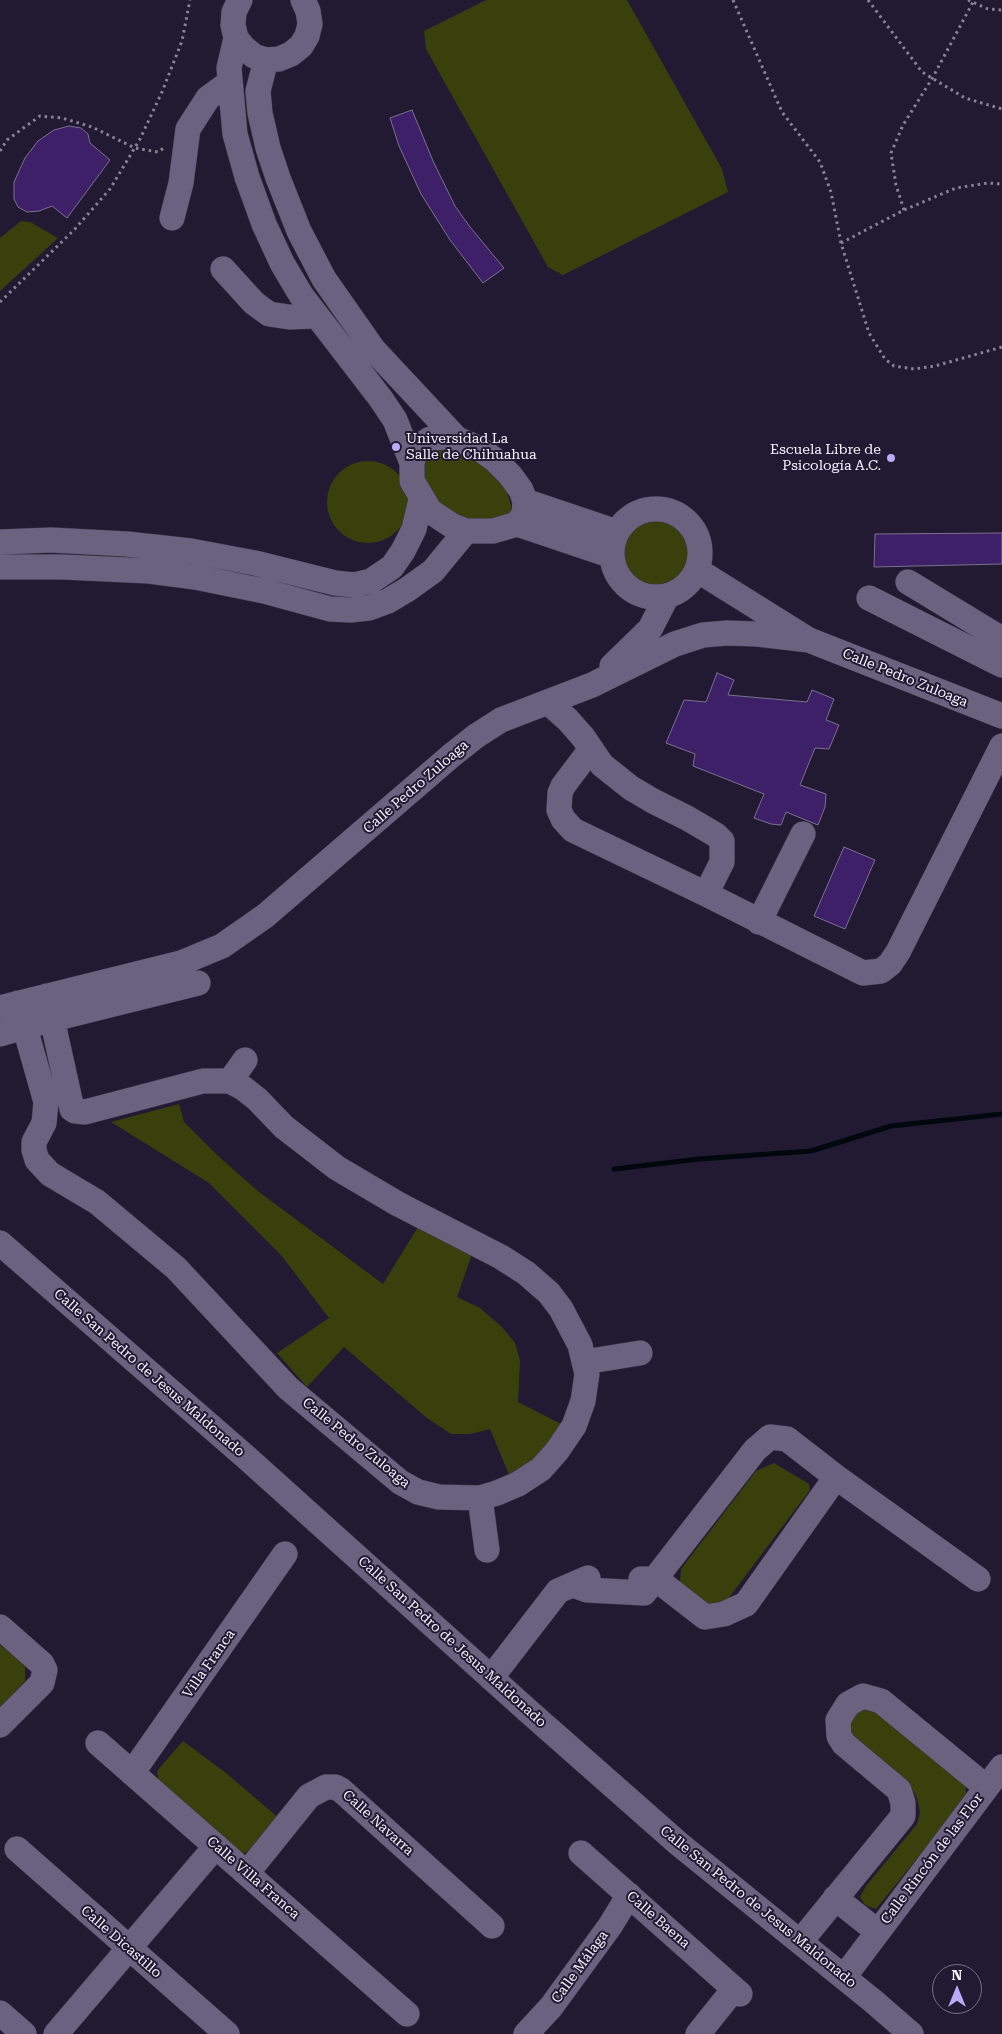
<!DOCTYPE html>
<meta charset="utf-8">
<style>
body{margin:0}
#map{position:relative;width:1002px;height:2034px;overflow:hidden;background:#221a32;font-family:"Roboto Serif",serif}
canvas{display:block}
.north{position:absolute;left:932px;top:1964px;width:50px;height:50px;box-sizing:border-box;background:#221a32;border:1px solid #767084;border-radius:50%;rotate:0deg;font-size:14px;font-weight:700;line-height:20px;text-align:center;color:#f4f0fe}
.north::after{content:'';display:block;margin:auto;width:18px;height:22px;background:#baaaf7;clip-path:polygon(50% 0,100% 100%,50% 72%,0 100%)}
</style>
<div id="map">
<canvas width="1002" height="2034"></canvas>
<div class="north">N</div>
</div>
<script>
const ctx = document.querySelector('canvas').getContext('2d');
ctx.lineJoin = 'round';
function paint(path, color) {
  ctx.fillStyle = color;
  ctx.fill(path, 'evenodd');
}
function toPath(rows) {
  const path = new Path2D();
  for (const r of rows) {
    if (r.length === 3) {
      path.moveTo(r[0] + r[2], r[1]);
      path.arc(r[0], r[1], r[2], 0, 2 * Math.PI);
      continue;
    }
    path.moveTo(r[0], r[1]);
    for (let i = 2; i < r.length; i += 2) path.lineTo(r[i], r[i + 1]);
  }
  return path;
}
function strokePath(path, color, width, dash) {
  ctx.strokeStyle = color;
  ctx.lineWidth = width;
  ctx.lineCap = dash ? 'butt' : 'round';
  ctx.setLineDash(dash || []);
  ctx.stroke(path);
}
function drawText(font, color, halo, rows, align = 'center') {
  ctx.font = font + ' "Roboto Serif",serif';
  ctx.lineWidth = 4;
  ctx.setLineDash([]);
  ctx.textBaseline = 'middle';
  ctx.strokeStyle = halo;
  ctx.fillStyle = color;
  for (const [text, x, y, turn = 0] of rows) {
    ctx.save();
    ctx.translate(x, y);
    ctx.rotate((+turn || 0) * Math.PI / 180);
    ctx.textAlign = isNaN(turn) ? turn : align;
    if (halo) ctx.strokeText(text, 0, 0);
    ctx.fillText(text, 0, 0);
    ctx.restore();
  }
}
paint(toPath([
 [486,0,627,0,722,169,728,192,563,275,548,267,426,49,424,31],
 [21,221,30,222,58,238,0,291,0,238],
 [443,450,456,452,474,458,491,471,506,489,511,505,510,516,483,525,457,516,436,501,421,483,419,460,430,452],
 [368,502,41],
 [656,553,32],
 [179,1104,184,1122,217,1155,259,1192,383,1284,418,1227,473,1251,457,1297,480,1308,502,1327,515,1343,520,1361,518,1402,561,1424,544,1453,510,1477,490,1429,470,1434,451,1434,427,1418,344,1347,307,1387,277,1353,329,1318,281,1255,209,1183,111,1122],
 [774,1463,809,1484,810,1490,722,1607,709,1607,680,1582,681,1569,756,1471],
 [0,1645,25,1665,25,1681,0,1708],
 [859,1706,874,1707,960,1780,966,1787,966,1798,876,1909,865,1905,860,1897,866,1886,917,1824,920,1812,917,1798,911,1787,855,1738,849,1726],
 [183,1741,226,1773,280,1819,253,1851,243,1853,234,1849,159,1784,157,1771]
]), '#3a400b');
strokePath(toPath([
 [614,1169,699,1159,811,1151,891,1126,1002,1114]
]), '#00080d', 5);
const building = toPath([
 [412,110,433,161,455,206,470,227,504,268,483,283,450,240,421,194,399,146,390,118,412,110],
 [69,126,81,128,88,134,90,143,110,160,67,218,52,206,39,211,27,212,18,207,14,199,14,182,25,158,38,141,54,130,69,126],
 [1002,533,1002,564,874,567,875,534,1002,533],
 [717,673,734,680,728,695,807,702,812,690,834,699,826,720,839,725,829,749,815,748,800,785,826,794,825,807,818,825,786,812,781,825,771,824,754,818,764,794,693,766,695,754,666,743,684,700,706,702,717,673],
 [844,847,875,860,845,929,814,916,844,847]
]);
paint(building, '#3d2068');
strokePath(building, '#79718f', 1);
const minor = toPath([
 [240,0,234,12,233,25,236,38,244,48,254,56,266,60,279,59,291,54,301,46,307,36,310,24,308,11,303,0],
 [236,38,229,68,235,134,247,177,264,224,282,263,301,295,381,399,395,420,412,463],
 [266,60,258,91,260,113,268,148,278,178,299,231,324,279,373,349,457,439],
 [172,218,181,183,188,129,208,98,230,82],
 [223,269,254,303,269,314,289,317,316,316],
 [443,437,457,439,480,449,495,460,510,475,521,490,525,501,524,514,517,524,493,531,466,531,451,525,430,511,412,481,412,463,415,452,421,445,430,439,443,437],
 [525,501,617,532],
 [656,553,44],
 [517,524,612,556],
 [0,542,51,540,127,544,191,551,255,563,335,583,355,585,371,581,392,567,403,551,414,529,421,499],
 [0,567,63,567,149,571,195,577,264,591,330,609,351,610,369,608,388,601,408,589,433,571,466,531],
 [697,570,809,640,1002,716],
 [908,582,1002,639],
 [869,598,1002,665],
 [612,666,650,629,667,596],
 [548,702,568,720,583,737,602,765,631,788,653,801,687,818,716,835,722,841,722,862,706,894],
 [591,749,563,786,560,793,559,810,563,819,573,830,706,894,863,973,881,971,890,964,898,952,1002,746],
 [759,922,803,834],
 [18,1003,46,1102,44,1123,34,1142,34,1150,37,1160,50,1174,97,1202,176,1268,288,1388,400,1482,418,1492,439,1497,480,1498,497,1493,518,1484,541,1469,557,1451,574,1426,583,1401,587,1374,580,1345,561,1309,549,1293,526,1273,501,1257,398,1204,337,1168,284,1127,257,1099,243,1088,230,1081,203,1081,85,1112,75,1111,72,1109,47,996],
 [0,1008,181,963,222,946,265,916,452,755,476,736,501,720,592,685,675,644,703,635,727,633,757,634,809,640],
 [0,1034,53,1019,198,983],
 [230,1081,245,1060],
 [0,1243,247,1458,527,1710,679,1844,873,2001,911,2034],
 [584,1362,640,1353],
 [480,1498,487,1550],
 [641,1579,656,1579,705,1617,724,1614,746,1604,836,1477],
 [573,1585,587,1590,644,1593,755,1450,770,1437,787,1439,836,1477,978,1579],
 [0,1627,42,1664,45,1670,42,1683,0,1725],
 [491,1678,558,1591,588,1578],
 [98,1743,407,2014],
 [132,1773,285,1554],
 [17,1849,227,2034],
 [581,1853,740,1994],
 [247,1873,309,1796,326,1787,335,1787,341,1790,492,1926],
 [835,1898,878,1932],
 [800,1942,903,1816,903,1803,899,1790,844,1744,839,1736,838,1720,848,1704,863,1696,881,1701,986,1787],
 [844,1977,1002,1767],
 [0,2013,24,2034],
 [56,2034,216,1846],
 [526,2034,551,2007,610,1926,629,1895],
 [698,2034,734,1989]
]);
strokePath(minor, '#3a3347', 26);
strokePath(toPath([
 [733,0,782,112,820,162,831,192,841,243,869,333,885,359,894,366,914,369,935,366,1002,347],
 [868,0,922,72,965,98,1002,109],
 [968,0,988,9,1002,10],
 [0,151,7,140,40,116,62,118,92,127,135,148,158,152,165,147],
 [904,210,896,185,891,153,903,125,933,77,973,2],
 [841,243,904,210,956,188,988,183,1002,184],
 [0,302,74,230,110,189,140,139,162,92,182,41,190,0]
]), '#898396', 3, [2.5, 4]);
strokePath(minor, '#6a627f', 25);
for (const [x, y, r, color] of [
 [396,447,5,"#baaaf7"],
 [891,458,5,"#baaaf7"]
]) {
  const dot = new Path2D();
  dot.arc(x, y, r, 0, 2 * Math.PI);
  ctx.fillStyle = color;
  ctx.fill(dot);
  strokePath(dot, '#221a32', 2);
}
drawText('14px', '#f4f0fe', '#221a32', [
 ["Universidad La",406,439],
 ["Salle de Chihuahua",406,455],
 ["Escuela Libre de",881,450,"right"],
 ["Psicología A.C.",881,466,"right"]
], 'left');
drawText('14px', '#f4f0fe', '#221a32', [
 ["Calle Pedro Zuloaga",905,678,22],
 ["Calle Pedro Zuloaga",416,787,-41],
 ["Calle San Pedro de Jesus Maldonado",149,1373,41],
 ["Calle Pedro Zuloaga",356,1443,39],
 ["Calle San Pedro de Jesus Maldonado",452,1642,42],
 ["Villa Franca",209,1664,-55],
 ["Calle Navarra",378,1823,42],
 ["Calle Rincón de las Flor",932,1859,-53],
 ["Calle Villa Franca",253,1878,41],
 ["Calle San Pedro de Jesus Maldonado",758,1907,39],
 ["Calle Baena",658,1920,41],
 ["Calle Dicastillo",121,1942,41],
 ["Calle Málaga",580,1967,-54]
]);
</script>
